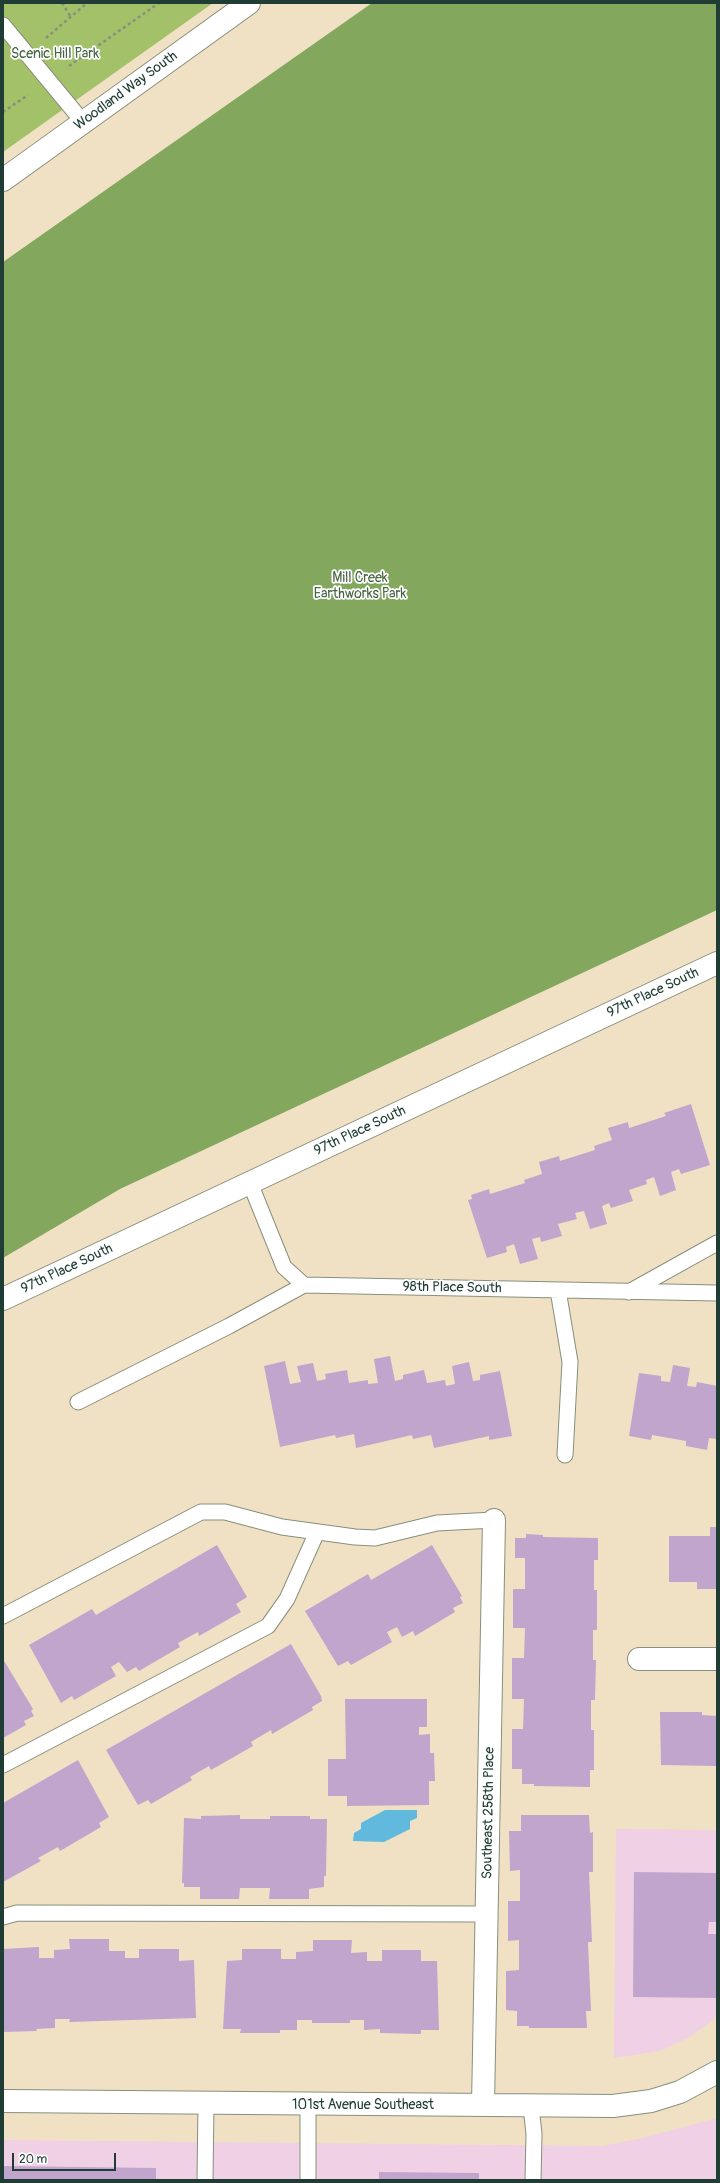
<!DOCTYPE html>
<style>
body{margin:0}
#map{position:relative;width:720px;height:2183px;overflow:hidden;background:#f0e1c4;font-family:Pangolin,sans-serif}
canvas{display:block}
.frame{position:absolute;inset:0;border:4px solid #1f3d34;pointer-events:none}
.scale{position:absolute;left:12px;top:2153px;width:104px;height:18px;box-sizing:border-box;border:2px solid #1f3d34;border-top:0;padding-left:5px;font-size:12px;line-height:14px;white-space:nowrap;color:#1f3d34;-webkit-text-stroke:3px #fff;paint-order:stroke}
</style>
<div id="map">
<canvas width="720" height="2183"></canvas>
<div class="frame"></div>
<div class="scale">20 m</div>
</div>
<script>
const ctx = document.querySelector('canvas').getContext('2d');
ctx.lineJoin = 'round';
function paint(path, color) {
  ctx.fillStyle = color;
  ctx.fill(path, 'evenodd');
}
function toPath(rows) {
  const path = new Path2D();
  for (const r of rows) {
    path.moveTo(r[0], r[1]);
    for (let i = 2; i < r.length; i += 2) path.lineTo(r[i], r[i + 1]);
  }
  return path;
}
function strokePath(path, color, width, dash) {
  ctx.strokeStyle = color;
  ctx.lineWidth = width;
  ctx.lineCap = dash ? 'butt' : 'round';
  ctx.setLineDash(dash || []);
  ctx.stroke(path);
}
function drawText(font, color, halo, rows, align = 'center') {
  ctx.font = font + ' Pangolin,sans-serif';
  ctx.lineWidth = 3.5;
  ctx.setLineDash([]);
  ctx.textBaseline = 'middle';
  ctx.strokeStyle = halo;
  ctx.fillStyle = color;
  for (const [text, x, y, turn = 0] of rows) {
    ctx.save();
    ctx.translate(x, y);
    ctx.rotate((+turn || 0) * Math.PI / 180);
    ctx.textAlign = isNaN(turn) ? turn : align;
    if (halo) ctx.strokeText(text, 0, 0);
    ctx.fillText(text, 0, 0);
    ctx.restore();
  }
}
paint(toPath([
 [616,1829,717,1830,717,2017,690,2037,660,2051,614,2058],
 [717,2118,717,2180,3,2180,3,2140,602,2146,643,2138]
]), '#efd0e5');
paint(toPath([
 [3,3,213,3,3,152]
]), '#a3c169');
paint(toPath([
 [372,3,717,3,717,910,120,1189,3,1258,3,262]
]), '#82a75d');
paint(toPath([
 [385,1810,417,1810,417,1818,410,1821,410,1829,384,1842,353,1841,354,1833,361,1829,361,1823]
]), '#61b9de');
paint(toPath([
 [691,1104,710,1165,681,1174,679,1169,671,1172,676,1190,660,1196,654,1177,646,1180,647,1184,629,1190,633,1201,611,1208,609,1203,602,1206,607,1224,590,1229,584,1211,575,1213,577,1219,558,1224,562,1236,541,1242,540,1237,532,1239,538,1259,520,1264,514,1244,506,1247,507,1252,487,1258,468,1200,472,1199,471,1195,489,1189,490,1194,525,1183,524,1180,542,1174,539,1162,559,1156,560,1161,595,1150,594,1146,612,1140,608,1128,628,1122,629,1128,666,1116,664,1113],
 [390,1356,395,1381,403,1379,403,1375,424,1370,427,1383,445,1380,446,1386,455,1384,452,1366,469,1362,473,1381,480,1380,480,1375,500,1371,512,1436,489,1440,489,1436,434,1448,431,1435,413,1439,412,1435,356,1448,354,1434,336,1438,335,1435,280,1447,264,1366,285,1361,290,1384,301,1382,297,1366,313,1363,317,1381,326,1379,325,1374,347,1370,349,1383,368,1380,368,1384,378,1383,374,1359],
 [673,1365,690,1368,687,1386,696,1387,697,1382,717,1386,717,1439,709,1438,707,1450,686,1446,686,1441,652,1435,651,1440,629,1436,639,1373,661,1376,661,1381,670,1382],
 [710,1527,717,1527,717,1589,697,1589,697,1582,669,1582,669,1536,710,1536],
 [526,1534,543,1535,543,1537,598,1538,598,1560,594,1560,594,1590,597,1590,597,1630,593,1630,593,1660,596,1660,595,1700,591,1700,591,1730,594,1730,594,1770,590,1770,590,1787,534,1786,534,1784,522,1784,522,1769,512,1769,512,1729,523,1729,524,1699,512,1699,512,1658,524,1658,525,1628,513,1628,513,1589,525,1589,525,1558,515,1558,515,1538,526,1538],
 [217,1545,247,1597,236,1604,241,1612,199,1636,198,1632,178,1643,180,1647,139,1671,136,1667,127,1672,119,1662,111,1667,116,1676,74,1700,72,1696,61,1703,29,1645,92,1609,96,1615],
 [432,1545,462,1596,460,1597,463,1603,453,1608,455,1612,415,1636,413,1631,402,1637,397,1627,387,1632,392,1642,351,1665,348,1661,338,1666,305,1611,368,1574,371,1580],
 [291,1644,321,1696,322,1701,312,1707,313,1710,272,1734,271,1730,251,1742,253,1746,211,1770,209,1766,190,1777,192,1780,151,1804,148,1800,138,1805,106,1750],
 [3,1659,33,1709,31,1711,34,1716,24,1721,26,1725,3,1738],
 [345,1699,427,1699,427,1727,419,1727,419,1735,430,1734,430,1753,434,1753,435,1781,429,1781,429,1805,347,1806,347,1796,328,1796,328,1759,346,1759],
 [660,1712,702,1712,702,1715,717,1716,717,1766,661,1765],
 [78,1760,109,1817,99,1823,101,1827,60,1851,58,1847,38,1858,41,1861,3,1882,3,1803],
 [240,1815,240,1819,270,1819,270,1816,310,1816,310,1819,327,1819,326,1876,324,1876,324,1887,309,1889,309,1899,269,1899,270,1888,240,1888,239,1899,200,1899,200,1887,184,1887,184,1883,182,1883,184,1818,201,1819,201,1816],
 [521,1815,589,1815,590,1833,593,1832,593,1872,589,1872,592,1942,588,1942,591,2011,586,2011,587,2028,529,2028,529,2026,517,2026,517,2011,506,2010,506,1971,519,1970,519,1940,508,1941,508,1901,520,1901,520,1870,510,1871,509,1831,521,1831],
 [634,1872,717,1873,717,1922,709,1922,708,1934,717,1934,717,1998,633,1997],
 [69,1939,109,1939,109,1951,125,1951,125,1958,139,1958,139,1949,179,1949,179,1961,194,1960,196,2018,69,2022,70,2019,55,2019,55,2028,36,2029,37,2031,3,2032,3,1949,39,1947,39,1958,54,1958,54,1950,70,1949],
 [313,1940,352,1940,351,1953,367,1952,367,1961,382,1961,382,1950,421,1950,421,1961,437,1961,439,2030,421,2030,421,2034,380,2033,380,2029,364,2030,364,2020,350,2020,350,2023,312,2023,312,2020,297,2020,297,2030,280,2030,280,2033,240,2033,241,2029,223,2029,227,1961,242,1960,242,1949,281,1949,281,1959,296,1959,296,1952,313,1951],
 [3,2166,156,2168,156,2180,3,2180],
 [379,2172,479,2173,479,2180,379,2180]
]), '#c1a5cd');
const lane = toPath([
 [3,25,83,122],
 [250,1183,284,1267,304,1285,717,1293],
 [558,1290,570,1362,565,1455],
 [629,1292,717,1243],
 [78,1402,229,1326,304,1285],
 [3,1616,201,1512,225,1512,282,1527,355,1537,375,1538,437,1523,494,1520],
 [3,1765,268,1626,287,1599,317,1532],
 [3,1917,17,1913,487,1914],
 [531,2106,534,2134,533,2180],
 [205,2180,206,2104],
 [308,2180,308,2105]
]);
const street = toPath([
 [3,1299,717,963],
 [639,1659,717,1659],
 [3,2101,613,2106,651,2101,680,2092,717,2072],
 [483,2105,494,1520]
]);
const secondary = toPath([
 [3,180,249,3]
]);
strokePath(lane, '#888f7c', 17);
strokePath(street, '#888f7c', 24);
strokePath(secondary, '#888f7c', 24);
strokePath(toPath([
 [62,3,71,17],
 [46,38,87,3],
 [69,66,159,3],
 [3,112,28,95]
]), '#888f7c', 2.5, [3, 3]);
strokePath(lane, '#fff', 15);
strokePath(street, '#fff', 22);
strokePath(secondary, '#fff', 22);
drawText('14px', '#476544', '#fff', [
 ["Scenic Hill Park",55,54],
 ["Mill Creek",360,578],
 ["Earthworks Park",360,594]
]);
drawText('14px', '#1f3d34', '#fff', [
 ["Woodland Way South",126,91,-36],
 ["97th Place South",653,993,-25],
 ["97th Place South",360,1131,-25],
 ["97th Place South",67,1269,-25],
 ["98th Place South",452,1288,1],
 ["Southeast 258th Place",489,1813,-89],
 ["101st Avenue Southeast",363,2105]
]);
</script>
